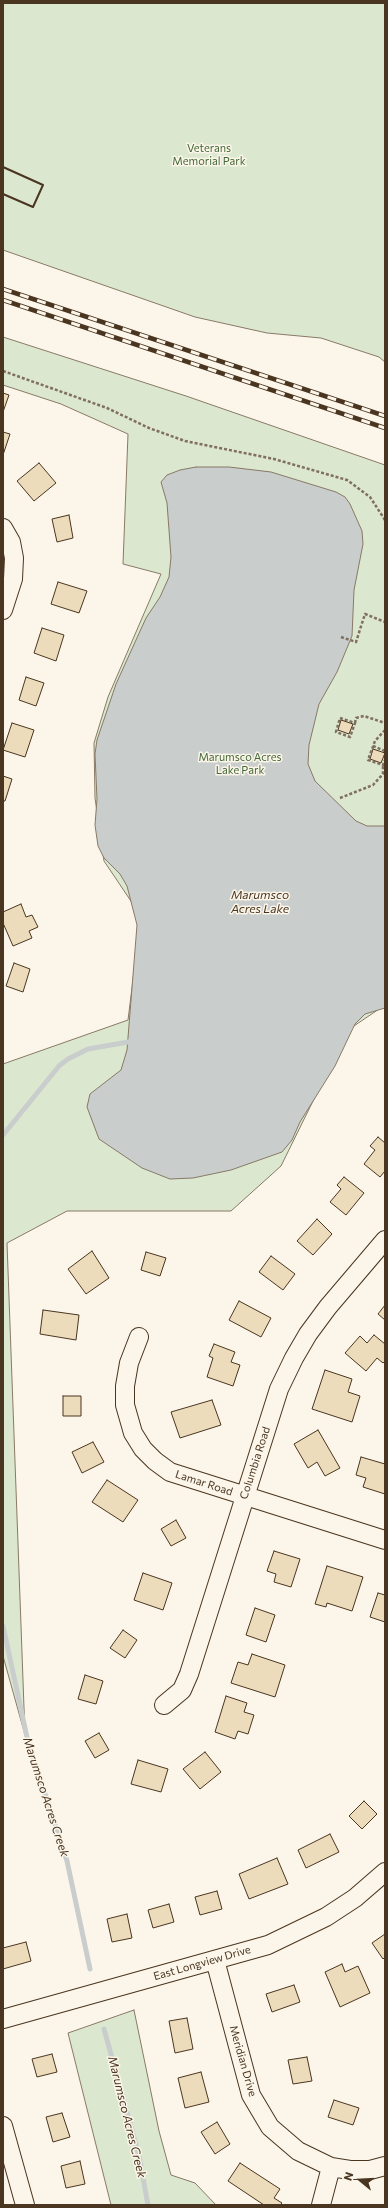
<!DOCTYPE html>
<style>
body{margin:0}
#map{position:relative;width:388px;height:2208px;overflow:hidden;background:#fbf6e9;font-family:Commissioner,sans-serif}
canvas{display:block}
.frame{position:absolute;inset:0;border:4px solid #4a3520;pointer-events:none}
.north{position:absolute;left:340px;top:2160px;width:40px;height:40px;-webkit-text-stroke:3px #fbf6e9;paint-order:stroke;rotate:288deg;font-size:11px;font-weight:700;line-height:16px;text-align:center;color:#4a3520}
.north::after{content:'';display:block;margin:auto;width:14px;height:18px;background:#4a3520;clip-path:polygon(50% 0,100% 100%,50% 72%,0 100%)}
</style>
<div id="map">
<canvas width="388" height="2208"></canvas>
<div class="frame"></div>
<div class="north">N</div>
</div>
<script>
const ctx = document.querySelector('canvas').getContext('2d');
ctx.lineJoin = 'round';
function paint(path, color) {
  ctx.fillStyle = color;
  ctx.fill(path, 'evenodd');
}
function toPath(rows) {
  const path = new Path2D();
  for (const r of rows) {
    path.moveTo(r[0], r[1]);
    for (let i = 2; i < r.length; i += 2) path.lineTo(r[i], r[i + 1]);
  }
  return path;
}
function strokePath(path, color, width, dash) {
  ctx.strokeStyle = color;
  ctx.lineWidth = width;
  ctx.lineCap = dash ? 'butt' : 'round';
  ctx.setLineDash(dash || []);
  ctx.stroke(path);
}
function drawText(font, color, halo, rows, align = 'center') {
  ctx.font = font + ' Commissioner,sans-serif';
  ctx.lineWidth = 3;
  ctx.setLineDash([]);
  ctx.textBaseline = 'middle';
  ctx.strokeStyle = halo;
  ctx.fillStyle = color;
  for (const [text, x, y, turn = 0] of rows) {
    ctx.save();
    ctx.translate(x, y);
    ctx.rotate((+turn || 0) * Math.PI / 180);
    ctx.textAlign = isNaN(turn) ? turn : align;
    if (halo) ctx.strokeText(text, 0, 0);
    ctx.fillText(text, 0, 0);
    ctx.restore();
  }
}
const green = toPath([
 [3,3,385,3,385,362,379,357,321,338,267,333,195,317,3,250,3,3],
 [3,337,186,396,385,465,385,1005,348,1030,281,1166,231,1211,67,1211,7,1243,25,1735,3,1656,3,1064,128,1020,141,916,104,861,95,798,94,743,108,697,161,574,123,564,128,434,61,404,3,385,3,337],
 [134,2010,159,2131,171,2175,195,2183,216,2205,111,2205,68,2033,134,2010]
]);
paint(green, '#dce7d0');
strokePath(green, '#887966', 1);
const water = toPath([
 [196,467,229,467,271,472,336,492,345,497,350,504,362,531,363,544,354,590,352,636,337,672,319,704,309,745,308,764,315,781,356,821,367,826,385,826,385,1008,365,1014,355,1024,335,1066,300,1122,292,1140,282,1152,231,1170,193,1178,170,1179,142,1168,99,1139,87,1107,90,1094,121,1070,127,1050,137,925,127,886,120,874,104,858,98,846,95,825,97,799,95,754,97,740,116,684,146,618,160,597,169,577,171,557,167,503,161,482,167,475,180,470,196,467]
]);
paint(water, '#c9cecd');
strokePath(water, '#887966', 1);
strokePath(toPath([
 [3,1135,59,1066,68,1059,88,1049,134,1041],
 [3,1626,28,1742,67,1861,90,1969],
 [104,2029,139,2156,148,2205]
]), '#c9cecd', 5);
const building = toPath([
 [3,393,9,395,3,412,3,393],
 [3,432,10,434,3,455,3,432],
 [39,463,56,483,34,501,17,481,39,463],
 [69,515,73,538,57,542,52,519,69,515],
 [58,582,87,591,79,613,51,604,58,582],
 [42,628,64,635,56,661,34,653,42,628],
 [26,677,44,683,36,706,19,700,26,677],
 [341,720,353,724,349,734,338,730,341,720],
 [12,723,34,730,25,757,3,750,12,723],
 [373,749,385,753,381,763,370,759,373,749],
 [3,776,12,779,5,801,3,801,3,776],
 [21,904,26,917,32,915,38,927,29,931,32,938,13,946,3,923,3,912,21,904],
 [14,963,30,969,23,992,6,986,14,963],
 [378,1137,385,1143,385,1171,380,1177,364,1164,375,1150,370,1146,378,1137],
 [344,1177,364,1193,346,1215,330,1202,341,1189,337,1185,344,1177],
 [317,1219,332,1234,313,1255,297,1241,317,1219],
 [92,1251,109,1278,86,1294,68,1269,92,1251],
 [146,1252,166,1258,160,1276,141,1270,146,1252],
 [271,1256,295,1274,283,1290,259,1272,271,1256],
 [239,1301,271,1318,261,1337,229,1320,239,1301],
 [385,1305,385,1320,378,1314,385,1305],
 [43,1310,79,1315,76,1340,40,1334,43,1310],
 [374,1335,385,1344,385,1361,383,1363,377,1358,366,1371,345,1353,360,1336,367,1343,374,1335],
 [214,1344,235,1352,231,1362,240,1365,233,1386,207,1377,213,1358,209,1356,214,1344],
 [325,1370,352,1379,348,1392,360,1396,352,1422,312,1409,325,1370],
 [63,1396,81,1396,81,1416,63,1416,63,1396],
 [212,1400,221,1425,180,1438,171,1412,212,1400],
 [318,1430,340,1468,325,1476,317,1462,308,1468,294,1444,318,1430],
 [93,1442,104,1462,82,1473,72,1452,93,1442],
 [361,1457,385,1464,385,1494,363,1487,366,1478,356,1475,361,1457],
 [107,1480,138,1500,123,1522,92,1502,107,1480],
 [176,1520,186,1538,171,1546,161,1529,176,1520],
 [274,1551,300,1559,291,1587,274,1582,276,1574,267,1571,274,1551],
 [327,1566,363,1577,352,1611,327,1603,326,1607,315,1604,327,1566],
 [143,1573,172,1583,163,1610,134,1600,143,1573],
 [378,1593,385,1595,385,1622,370,1617,378,1593],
 [255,1608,275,1615,266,1642,246,1635,255,1608],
 [123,1630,137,1640,125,1658,110,1648,123,1630],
 [252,1654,285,1665,275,1697,231,1683,238,1662,248,1665,252,1654],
 [85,1675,103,1681,96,1704,78,1699,85,1675],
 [226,1696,247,1703,244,1712,254,1715,248,1734,238,1731,235,1739,215,1732,226,1696],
 [99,1733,109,1750,95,1758,85,1741,99,1733],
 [205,1752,221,1772,200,1789,183,1769,205,1752],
 [138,1760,168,1769,161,1792,131,1784,138,1760],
 [364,1801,377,1814,362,1829,349,1816,364,1801],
 [330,1834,339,1852,306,1868,298,1850,330,1834],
 [277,1858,288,1884,249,1899,239,1874,277,1858],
 [217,1891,222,1909,200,1915,195,1897,217,1891],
 [169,1904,174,1922,153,1928,148,1910,169,1904],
 [127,1914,132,1938,112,1942,107,1919,127,1914],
 [385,1934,385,1957,383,1959,372,1943,385,1934],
 [26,1942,31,1961,3,1969,3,1948,26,1942],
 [342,1964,345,1972,358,1966,370,1993,340,2007,325,1972,342,1964],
 [294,1985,300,2002,272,2012,266,1994,294,1985],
 [187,2018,193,2049,175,2053,169,2021,187,2018],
 [52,2054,57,2072,37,2077,32,2059,52,2054],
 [307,2057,312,2081,293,2084,288,2060,307,2057],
 [201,2072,209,2102,185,2108,178,2078,201,2072],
 [334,2100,359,2108,353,2125,328,2117,334,2100],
 [62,2113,70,2137,53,2142,46,2117,62,2113],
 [217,2122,230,2144,215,2154,201,2132,217,2122],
 [80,2161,85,2184,66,2188,61,2166,80,2161],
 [240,2163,280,2189,274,2198,282,2203,280,2205,264,2205,228,2181,240,2163]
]);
paint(building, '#ecdcbc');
strokePath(building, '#4a3520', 1);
const minor = toPath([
 [3,528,11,542,14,558,13,579,3,610],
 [139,1337,129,1363,125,1386,125,1405,133,1433,143,1449,155,1461,170,1472,385,1540],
 [164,1705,182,1690,189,1674,279,1389,294,1358,308,1334,328,1307,385,1240],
 [215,1960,251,2095,270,2127,298,2151,331,2167,350,2170,370,2170,385,2166],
 [3,2019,268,1945,326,1917,355,1898,385,1872],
 [3,2126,25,2205],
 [321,2205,331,2167]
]);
strokePath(minor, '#4a3520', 20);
strokePath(toPath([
 [3,371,107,408,149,428,185,441,274,459,347,480,370,497,385,520],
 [341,637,356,642,365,614,385,622],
 [340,718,355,723,350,737,336,732,340,718],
 [355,723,356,718,364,716,385,723],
 [385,730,375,741,368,760,383,765,385,760],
 [373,746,385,751],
 [340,798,373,785,383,774,383,765]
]), '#7f6f5c', 2.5, [3, 2]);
strokePath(minor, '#fbf6e9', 18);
const rail = toPath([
 [3,289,385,416],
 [3,300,385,428]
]);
strokePath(rail, '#4a3520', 4.5);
strokePath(rail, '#fbf6e9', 3, [9]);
strokePath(toPath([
 [3,167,43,185,33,207,3,194]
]), '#4a3520', 2);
drawText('11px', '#436837', '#fbf6e9', [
 ["Veterans",209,148],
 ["Memorial Park",209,161],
 ["Marumsco Acres",240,757],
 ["Lake Park",240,770]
]);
drawText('11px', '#4a3520', '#fbf6e9', [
 ["Columbia Road",255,1463,-72],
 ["Lamar Road",204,1483,18],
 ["East Longview Drive",202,1963,-16],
 ["Meridian Drive",243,2061,74]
]);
drawText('italic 12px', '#4a3520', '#fbf6e9', [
 ["Marumsco",260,895],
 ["Acres Lake",260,909],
 ["Marumsco Acres Creek",46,1797,72],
 ["Marumsco Acres Creek",127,2117,76]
]);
</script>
